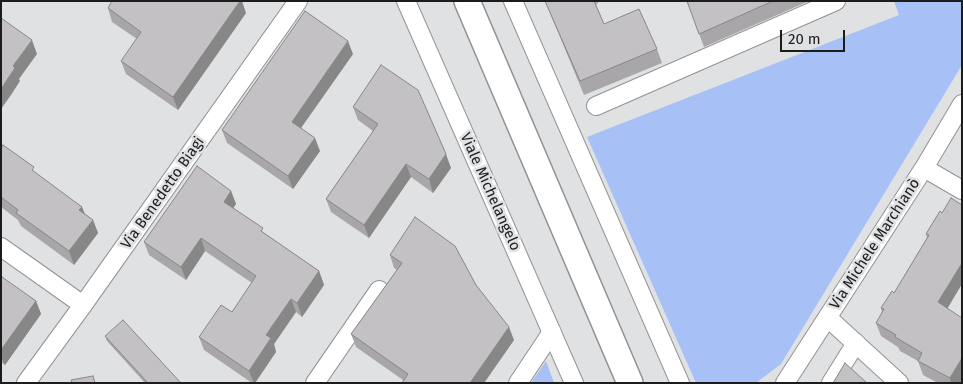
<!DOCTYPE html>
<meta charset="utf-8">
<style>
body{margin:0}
#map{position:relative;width:963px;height:384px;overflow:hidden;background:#e0e1e3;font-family:"Fira Sans",sans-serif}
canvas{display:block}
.frame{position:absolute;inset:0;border:2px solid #1c1c1d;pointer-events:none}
.scale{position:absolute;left:780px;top:30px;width:65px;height:22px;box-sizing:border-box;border:2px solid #1c1c1d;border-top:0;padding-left:6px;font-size:15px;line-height:18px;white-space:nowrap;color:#1c1c1d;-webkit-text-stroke:4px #e0e1e3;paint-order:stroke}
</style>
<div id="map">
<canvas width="963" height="384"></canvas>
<div class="frame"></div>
<div class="scale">20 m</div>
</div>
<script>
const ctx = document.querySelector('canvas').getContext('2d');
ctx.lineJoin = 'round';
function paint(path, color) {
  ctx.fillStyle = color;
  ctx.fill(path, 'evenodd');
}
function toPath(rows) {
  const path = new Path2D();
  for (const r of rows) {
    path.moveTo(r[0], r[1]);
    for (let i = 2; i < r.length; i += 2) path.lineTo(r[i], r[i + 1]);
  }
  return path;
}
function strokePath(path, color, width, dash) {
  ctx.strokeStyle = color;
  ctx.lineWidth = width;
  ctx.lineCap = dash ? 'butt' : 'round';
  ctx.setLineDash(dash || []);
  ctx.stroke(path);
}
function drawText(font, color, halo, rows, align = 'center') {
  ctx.font = font + ' "Fira Sans",sans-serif';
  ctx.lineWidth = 5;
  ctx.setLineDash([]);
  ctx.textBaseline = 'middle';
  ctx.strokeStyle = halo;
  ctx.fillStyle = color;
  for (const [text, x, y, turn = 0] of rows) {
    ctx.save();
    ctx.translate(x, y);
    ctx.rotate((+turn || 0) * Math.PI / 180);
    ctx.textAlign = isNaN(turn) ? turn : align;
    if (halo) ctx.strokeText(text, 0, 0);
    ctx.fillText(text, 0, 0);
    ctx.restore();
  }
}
paint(toPath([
 [894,1,962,1,962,65,781,364,756,383,696,383,587,137,899,15],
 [546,361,554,383,531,383]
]), '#a7c1f7');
const street = toPath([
 [406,1,574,383],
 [513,1,680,383],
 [596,106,836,1],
 [924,168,962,190],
 [1,247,83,305],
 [828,318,899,383],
 [26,383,83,305,298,1],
 [315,383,379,290],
 [518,383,552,332],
 [785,383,924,168,962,104],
 [831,383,856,343]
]);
const secondary = toPath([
 [467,1,630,383]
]);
strokePath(street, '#909294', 20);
strokePath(secondary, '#909294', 28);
strokePath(street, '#fff', 18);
strokePath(secondary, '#fff', 25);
paint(toPath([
 [545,1,597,1,598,3,596,5,604,24,657,49,662,63,584,95],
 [687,1,809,1,704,47],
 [108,8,246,13,178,110,126,74,121,61,137,39,112,22],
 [353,54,301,128,320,151,293,189,227,143,222,130],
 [353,107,451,168,433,193,411,177,369,238,331,212,326,199,373,131,358,120],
 [1,148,82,207,85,214,93,220,98,233,74,265,21,226,18,220,1,207],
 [231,191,236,204,233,208,264,233,319,271,324,285,302,317,296,312,274,344,276,352,255,383,252,383,204,350,199,337,232,312,252,283,205,251,186,280,149,255,144,242],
 [940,211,947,308,962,379,960,383,938,383,923,375,918,361,900,351,898,347,881,336,876,323,882,312,881,308,894,293,927,238,926,234],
 [390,255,476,285,514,340,484,383,402,383,403,380,356,347,351,334,397,270,394,268],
 [1,279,36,301,41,314,5,365,2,363,1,365],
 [105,336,181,383,145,383,107,341]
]), '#a8a6a8');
paint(toPath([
 [240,1,242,1,246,13,178,110,173,97],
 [32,40,37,54,19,79,20,81,11,95,1,109,1,89,13,66],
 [348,41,353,54,296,135,292,122],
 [315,138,320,151,293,189,288,176],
 [446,154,451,168,433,193,429,179],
 [406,164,411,177,369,238,364,225],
 [231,191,236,204,229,215,224,202],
 [82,207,87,220,79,210],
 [93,220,98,233,74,265,69,251],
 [201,238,205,251,186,280,181,267],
 [962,263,962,284,943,316,938,302],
 [319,271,324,285,302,317,297,303],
 [291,299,296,312,274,344,276,352,255,383,254,383,249,371,266,335],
 [36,301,41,314,5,365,1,356,1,350],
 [509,327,514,340,484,383,470,383],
 [962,358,962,379,960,383,951,383,950,378]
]), '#888788');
const building = toPath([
 [112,1,240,1,173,97,121,61,141,32,108,8,112,1],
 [545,1,594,1,604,24,639,9,657,49,580,81,545,1],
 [687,1,773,1,699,34,687,1],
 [305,11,348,41,292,122,315,138,288,176,222,130,305,11],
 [1,18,32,40,13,66,15,68,1,89,1,18],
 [381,65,418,90,446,154,429,179,406,164,364,225,326,199,378,124,353,107,381,65],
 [3,145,34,167,32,170,82,207,79,210,93,220,69,251,16,213,18,210,1,197,1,148,3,145],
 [197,166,231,191,224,202,263,228,261,231,319,271,297,303,291,299,266,335,271,338,249,371,199,337,221,305,232,312,256,276,201,238,181,267,144,242,197,166],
 [951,198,962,205,962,263,938,302,962,318,962,358,950,378,918,361,922,353,895,337,896,335,876,323,884,309,881,308,892,291,894,293,929,235,926,234,940,211,942,213,951,198],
 [415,217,455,246,476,285,509,327,470,383,402,383,408,374,351,334,402,263,390,255,415,217],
 [2,277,36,301,1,350,1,279,2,277],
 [123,320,181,383,148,383,105,336,123,320],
 [845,363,867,383,833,383,845,363],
 [93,376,95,383,72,383,71,380,93,376]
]);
paint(building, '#c3c1c3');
strokePath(building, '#888788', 1);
drawText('15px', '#1c1c1d', '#e0e1e3', [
 ["Viale Michelangelo",490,192,66],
 ["Via Benedetto Biagi",163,193,-55],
 ["Via Michele Marchianò",875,244,-57]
]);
</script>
